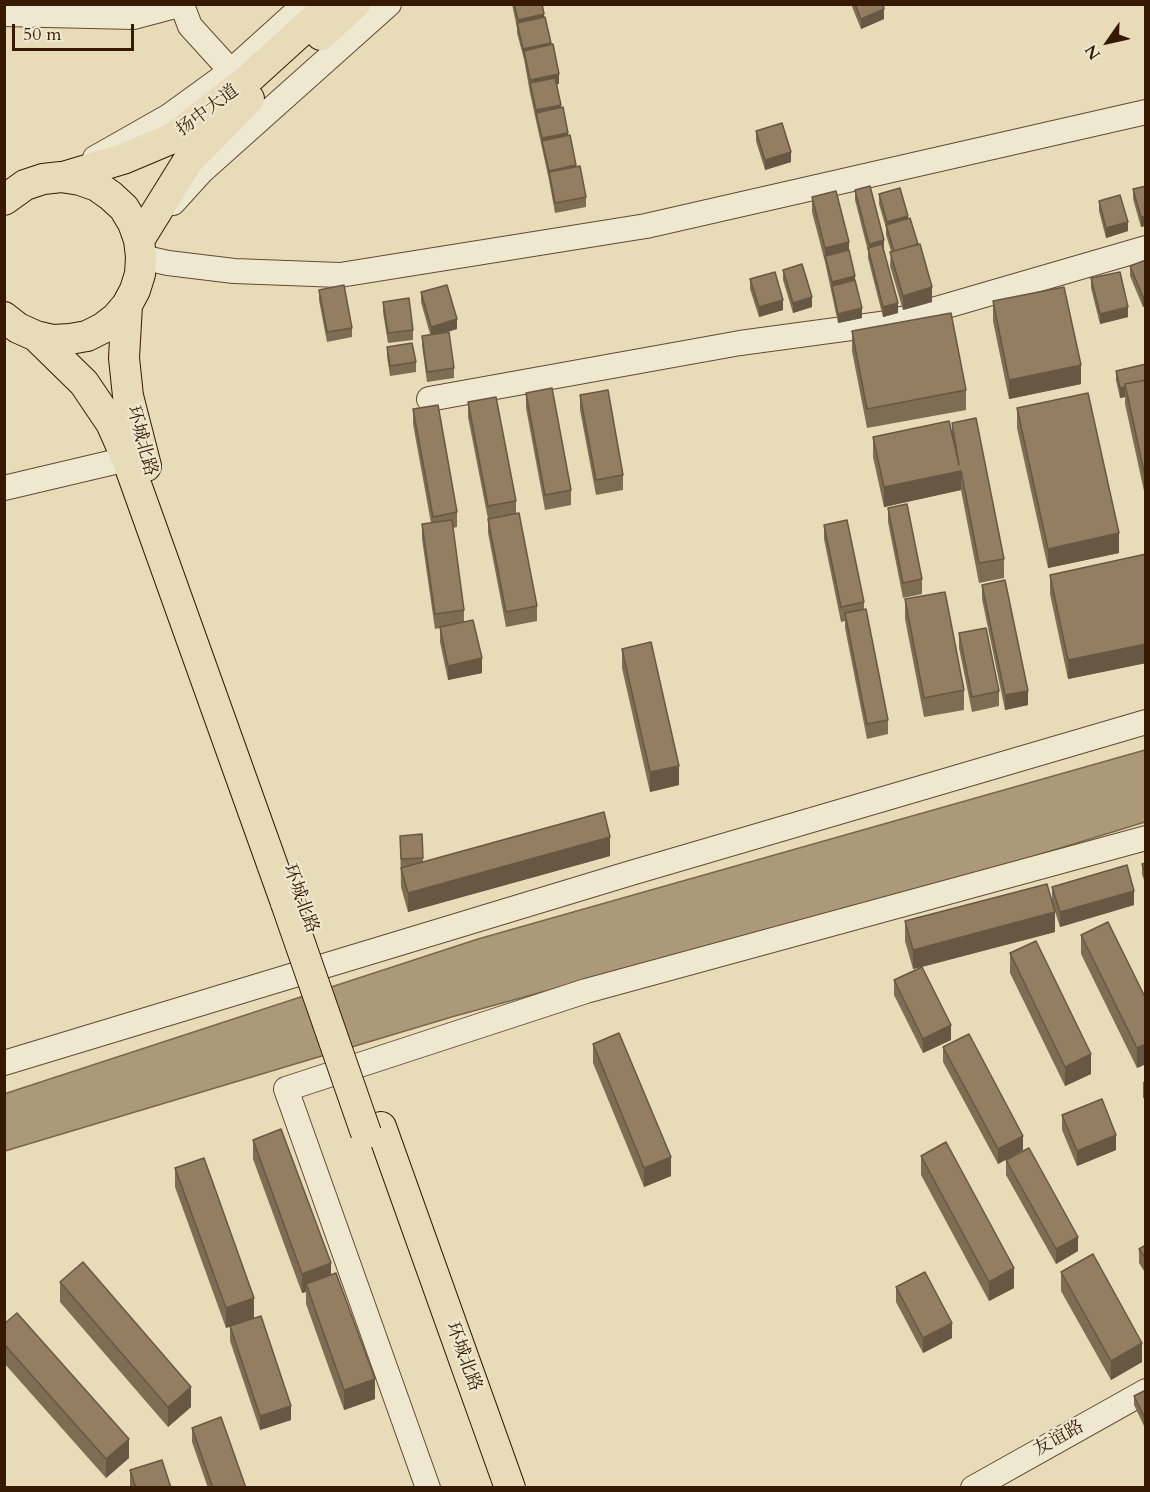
<!DOCTYPE html>
<meta charset="utf-8">
<style>
body{margin:0}
#map{position:relative;width:1150px;height:1492px;overflow:hidden;background:#e7dbb8;font-family:Cardo,serif}
canvas{display:block}
.frame{position:absolute;inset:0;border:6px solid #371903;pointer-events:none}
.north{position:absolute;left:1078px;top:12px;width:60px;height:60px;-webkit-text-stroke:4px #efe8d1;paint-order:stroke;rotate:236deg;font-size:16px;font-weight:700;line-height:24px;text-align:center;color:#371903}
.north::after{content:'';display:block;margin:auto;width:21px;height:27px;background:#371903;clip-path:polygon(50% 0,100% 100%,50% 72%,0 100%)}
.scale{position:absolute;left:12px;top:24px;width:122px;height:27px;box-sizing:border-box;border:3px solid #371903;border-top:0;padding-left:8px;font-size:18px;line-height:21px;white-space:nowrap;color:#371903;-webkit-text-stroke:4px #efe8d1;paint-order:stroke}
</style>
<div id="map">
<canvas width="1150" height="1492"></canvas>
<div class="frame"></div>
<div class="north">N</div>
<div class="scale">50 m</div>
</div>
<script>
const ctx = document.querySelector('canvas').getContext('2d');
ctx.lineJoin = 'round';
function paint(path, color) {
  ctx.fillStyle = color;
  ctx.fill(path, 'evenodd');
}
function toPath(rows) {
  const path = new Path2D();
  for (const r of rows) {
    path.moveTo(r[0], r[1]);
    for (let i = 2; i < r.length; i += 2) path.lineTo(r[i], r[i + 1]);
  }
  return path;
}
function strokePath(path, color, width, dash) {
  ctx.strokeStyle = color;
  ctx.lineWidth = width;
  ctx.lineCap = dash ? 'butt' : 'round';
  ctx.setLineDash(dash || []);
  ctx.stroke(path);
}
function drawText(font, color, halo, rows, align = 'center') {
  ctx.font = font + ' Cardo,"Noto Serif SC",serif';
  ctx.lineWidth = 4.5;
  ctx.setLineDash([]);
  ctx.textBaseline = 'middle';
  ctx.strokeStyle = halo;
  ctx.fillStyle = color;
  for (const [text, x, y, turn = 0] of rows) {
    ctx.save();
    ctx.translate(x, y);
    ctx.rotate((+turn || 0) * Math.PI / 180);
    ctx.textAlign = isNaN(turn) ? turn : align;
    if (halo) ctx.strokeText(text, 0, 0);
    ctx.fillText(text, 0, 0);
    ctx.restore();
  }
}
const water = toPath([
 [1145,750,1145,822,1012,863,455,1016,5,1151,4,1094,478,939,1145,750]
]);
paint(water, '#ab997a');
strokePath(water, '#7d664a', 1.5);
const minor = toPath([
 [182,5,190,26,240,81],
 [4,14,134,17,183,4],
 [95,158,169,116,231,71,305,4],
 [173,203,202,171,389,4],
 [141,257,168,263,234,271,340,275,646,226,1146,112],
 [429,399,740,343,888,323,1146,248],
 [4,488,127,459],
 [4,1063,631,873,1146,722],
 [428,1488,286,1089,586,991,1146,838],
 [973,1488,1146,1391]
]);
const major = toPath([
 [321,35,355,4],
 [63,177,123,159,173,138,243,84,331,4],
 [4,200,25,185,43,179,61,177,80,180,97,186,111,196,124,208,133,223,139,240,141,257,140,274,135,290,127,305,116,318,103,328,87,336,70,339,53,340,36,336,18,328,4,317],
 [139,240,188,161,249,99],
 [127,305,124,358,128,396,146,466],
 [36,336,84,383,111,423,127,459,286,903],
 [381,1127,510,1488]
]);
strokePath(minor, '#634a30', 26);
strokePath(major, '#371903', 32);
strokePath(minor, '#efe8d1', 24);
strokePath(major, '#e7dbb8', 30);
const majorBridge = toPath([
 [286,903,366,1133]
]);
strokePath(majorBridge, '#371903', 32, []);
strokePath(majorBridge, '#e7dbb8', 30);
paint(toPath([
 [512,4,542,4,544,18,551,45,559,84,557,84,561,107,576,167,586,197,586,207,555,213,549,180,530,93,524,59,517,33,517,28],
 [851,4,883,4,884,19,861,29],
 [756,131,791,162,765,170,756,141],
 [1146,186,1141,227,1133,199,1133,189],
 [855,190,884,250,898,313,883,317,868,258,868,251,855,200],
 [879,194,908,219,932,302,903,310,890,266,891,251,886,235,886,228,879,204],
 [812,197,849,252,862,318,838,323,825,262,812,212],
 [1099,201,1128,231,1106,238,1099,211],
 [1146,260,1143,307,1130,276,1130,266],
 [783,270,812,307,793,313,783,280],
 [1091,278,1128,317,1100,324,1091,288],
 [750,279,783,310,759,317,750,289],
 [319,290,352,328,352,337,327,342,319,300],
 [421,292,457,329,444,333,454,368,454,378,427,382,422,345,422,336,430,334,421,302],
 [993,301,1081,384,1009,399,993,321],
 [383,302,413,330,413,340,388,343,383,312],
 [852,331,966,390,966,410,867,428,852,351],
 [387,347,416,362,416,372,390,376,387,356],
 [1146,364,1146,500,1125,404,1125,397,1120,398,1116,380,1116,371],
 [526,393,571,490,571,505,545,510,526,408],
 [580,395,623,475,623,490,596,495,580,410],
 [468,402,516,501,516,513,537,606,537,621,506,627,488,533,488,519,468,417],
 [1017,408,1119,553,1048,568,1017,428],
 [413,409,457,512,457,527,453,528,464,610,464,622,482,673,448,680,440,642,440,628,435,629,422,539,422,524,431,523,413,424],
 [952,423,1004,559,1004,578,979,583,961,490,884,507,873,457,873,437,952,432],
 [888,508,922,579,922,594,903,598,888,522],
 [824,525,864,602,864,609,888,720,888,734,867,739,845,628,845,621,841,622,824,539],
 [1146,554,1146,663,1068,679,1050,594,1050,575],
 [982,585,1028,705,1005,710,982,599],
 [905,599,964,690,964,710,924,717,905,619],
 [959,633,999,691,999,706,972,712,959,648],
 [622,649,679,785,650,792,622,668],
 [422,834,423,862,610,856,408,912,401,887,400,836],
 [1146,863,1146,886,1142,874,1142,864],
 [1052,887,1134,905,1060,927,1052,902],
 [905,921,1055,932,922,967,951,1040,923,1053,894,995,894,980,922,967,913,969,905,941],
 [1081,935,1146,999,1146,1064,1137,1068,1081,954],
 [1010,953,1091,1074,1065,1086,1010,973],
 [593,1044,671,1176,644,1187,593,1063],
 [943,1047,1023,1150,998,1164,943,1062],
 [1146,1081,1146,1103,1143,1097,1143,1082],
 [1062,1115,1116,1150,1077,1166,1062,1130],
 [253,1140,331,1275,375,1399,344,1410,306,1304,306,1292,302,1293,253,1159],
 [921,1156,1014,1288,989,1301,921,1175],
 [1006,1160,1078,1251,1056,1264,1006,1175],
 [175,1168,254,1318,226,1328,175,1187],
 [1146,1245,1146,1274,1139,1263,1139,1249],
 [1061,1272,1142,1362,1111,1380,1061,1291],
 [60,1282,191,1407,168,1427,60,1302],
 [896,1287,952,1338,923,1353,896,1302],
 [4,1324,129,1458,106,1478,4,1363],
 [230,1326,291,1420,260,1430,230,1341],
 [1146,1390,1146,1435,1144,1432,1144,1426,1134,1405,1134,1396],
 [192,1428,246,1488,208,1488,192,1442],
 [130,1470,171,1488,130,1488]
]), '#7e6c53');
paint(toPath([
 [884,9,884,19,861,29,861,19],
 [544,14,544,24,518,26,518,20],
 [551,43,551,53,524,51,523,59,523,49],
 [559,74,559,84,531,90,530,80],
 [561,105,561,115,536,113,536,120,536,110],
 [568,133,568,143,542,141,542,148,542,138],
 [791,152,791,162,765,170,765,160],
 [576,165,576,175,549,172,549,181,549,171],
 [908,216,908,226,887,229,887,222],
 [1146,216,1146,226,1141,227,1141,217],
 [1128,222,1128,231,1106,238,1106,228],
 [884,240,884,250,869,250,869,244],
 [849,242,849,257,825,257,825,248],
 [855,276,855,286,832,286,832,292,832,282],
 [932,287,932,302,903,310,903,296],
 [1146,296,1146,306,1143,307,1143,297],
 [812,297,812,307,793,313,793,303],
 [783,300,783,310,759,317,759,307],
 [898,303,898,313,883,317,883,307],
 [1128,307,1128,317,1100,324,1100,314],
 [862,308,862,318,838,323,838,314],
 [457,319,457,329,431,336,431,327],
 [1081,365,1081,384,1009,399,1009,380],
 [1125,387,1125,397,1120,398,1120,388],
 [961,471,961,490,884,507,884,487],
 [1119,533,1119,553,1048,568,1048,549],
 [1146,644,1146,663,1068,679,1068,660],
 [482,658,482,673,448,680,448,666],
 [1028,691,1028,705,1005,710,1005,695],
 [679,766,679,785,650,792,650,772],
 [610,837,610,856,408,912,408,893],
 [1134,891,1134,905,1060,927,1060,912],
 [1055,912,1055,932,913,969,913,950],
 [951,1025,951,1040,923,1053,923,1039],
 [1146,1044,1146,1064,1137,1068,1137,1048],
 [1091,1054,1091,1074,1065,1086,1065,1067],
 [1116,1135,1116,1150,1077,1166,1077,1151],
 [1023,1136,1023,1150,998,1164,998,1149],
 [671,1157,671,1176,644,1187,644,1168],
 [1078,1237,1078,1251,1056,1264,1056,1249],
 [331,1263,331,1282,306,1284,306,1292,302,1293,302,1274],
 [1014,1268,1014,1288,989,1301,989,1282],
 [254,1298,254,1318,226,1328,226,1308],
 [952,1323,952,1338,923,1353,923,1338],
 [1142,1343,1142,1362,1111,1380,1111,1361],
 [375,1379,375,1399,344,1410,344,1390],
 [191,1387,191,1407,168,1427,168,1407],
 [291,1406,291,1420,260,1430,260,1416],
 [129,1439,129,1458,106,1478,106,1459]
]), '#675844');
const building = toPath([
 [514,4,542,4,544,14,518,20,514,4],
 [855,4,883,4,884,9,861,19,855,4],
 [545,17,551,43,523,49,517,23,545,17],
 [553,44,559,74,530,80,524,51,553,44],
 [555,78,561,105,536,110,530,83,555,78],
 [563,107,568,133,542,138,536,113,563,107],
 [782,123,791,152,765,160,756,131,782,123],
 [570,135,576,165,549,171,542,141,570,135],
 [580,166,586,197,555,203,549,172,580,166],
 [870,186,884,240,869,244,855,190,870,186],
 [1146,186,1146,216,1141,217,1133,189,1146,186],
 [900,188,908,216,887,222,879,194,900,188],
 [836,191,849,242,825,248,812,197,836,191],
 [1120,195,1128,222,1106,228,1099,201,1120,195],
 [910,218,918,244,894,251,886,225,910,218],
 [882,244,898,303,883,307,868,248,882,244],
 [920,244,932,287,903,296,890,252,920,244],
 [849,250,855,276,832,282,825,256,849,250],
 [1146,260,1146,296,1143,297,1130,266,1146,260],
 [802,264,812,297,793,303,783,270,802,264],
 [775,272,783,300,759,307,750,279,775,272],
 [1120,272,1128,307,1100,314,1091,278,1120,272],
 [855,280,862,308,838,314,832,286,855,280],
 [344,285,352,328,327,332,319,290,344,285],
 [447,285,457,319,431,327,421,292,447,285],
 [1064,287,1081,365,1009,380,993,301,1064,287],
 [409,298,413,330,388,333,383,302,409,298],
 [951,313,966,390,867,409,852,331,951,313],
 [449,332,454,368,427,372,422,336,449,332],
 [412,343,416,362,390,366,387,347,412,343],
 [1146,364,1146,380,1125,384,1125,387,1120,388,1116,371,1146,364],
 [1146,380,1146,481,1125,384,1146,380],
 [552,388,571,490,545,495,526,393,552,388],
 [608,390,623,475,596,480,580,395,608,390],
 [1088,393,1119,533,1048,549,1017,408,1088,393],
 [496,397,516,501,488,506,468,402,496,397],
 [438,405,457,512,433,517,413,409,438,405],
 [976,418,1004,559,979,563,961,471,884,487,873,437,949,421,959,465,952,423,976,418],
 [907,504,922,579,903,583,888,508,907,504],
 [519,513,537,606,506,612,488,519,519,513],
 [452,520,464,610,435,614,422,524,452,520],
 [847,520,864,602,841,607,824,525,847,520],
 [1146,554,1146,644,1068,660,1050,575,1146,554],
 [1005,580,1028,691,1005,695,982,585,1005,580],
 [945,592,964,690,924,698,905,599,945,592],
 [866,609,888,720,867,724,845,613,866,609],
 [473,620,482,658,448,666,440,627,473,620],
 [986,628,999,691,972,697,959,633,986,628],
 [651,642,679,766,650,772,622,649,651,642],
 [604,812,610,837,408,893,401,868,604,812],
 [422,834,423,858,401,859,400,836,422,834],
 [1146,863,1146,876,1142,864,1146,863],
 [1127,865,1134,891,1060,912,1052,887,1127,865],
 [1047,884,1055,912,913,950,905,921,1047,884],
 [1108,922,1146,999,1146,1044,1137,1048,1081,935,1108,922],
 [1036,941,1091,1054,1065,1067,1010,953,1036,941],
 [922,967,951,1025,923,1039,894,980,922,967],
 [619,1033,671,1157,644,1168,593,1044,619,1033],
 [969,1034,1023,1136,998,1149,943,1047,969,1034],
 [1102,1099,1116,1135,1077,1151,1062,1115,1102,1099],
 [281,1129,331,1263,302,1274,253,1140,281,1129],
 [946,1142,1014,1268,989,1282,921,1156,946,1142],
 [1029,1148,1078,1237,1056,1249,1006,1160,1029,1148],
 [204,1158,254,1298,226,1308,175,1168,204,1158],
 [1146,1245,1146,1259,1139,1249,1146,1245],
 [1093,1254,1142,1343,1111,1361,1061,1272,1093,1254],
 [83,1262,191,1387,168,1407,60,1282,83,1262],
 [925,1272,952,1323,923,1338,896,1287,925,1272],
 [336,1273,375,1379,344,1390,306,1284,336,1273],
 [17,1313,129,1439,106,1459,4,1344,4,1324,17,1313],
 [261,1316,291,1406,260,1416,230,1326,261,1316],
 [1146,1390,1146,1418,1145,1418,1134,1396,1146,1390],
 [221,1417,246,1488,213,1488,192,1428,221,1417],
 [162,1460,171,1488,136,1488,130,1470,162,1460]
]);
paint(building, '#937e61');
strokePath(building, '#675844', 1.5);
drawText('18px', '#371903', '#efe8d1', [
 ["扬中大道",208,111,-37],
 ["环城北路",141,441,75],
 ["环城北路",300,899,70],
 ["环城北路",463,1357,70],
 ["友谊路",1059,1439,-29]
]);
</script>
